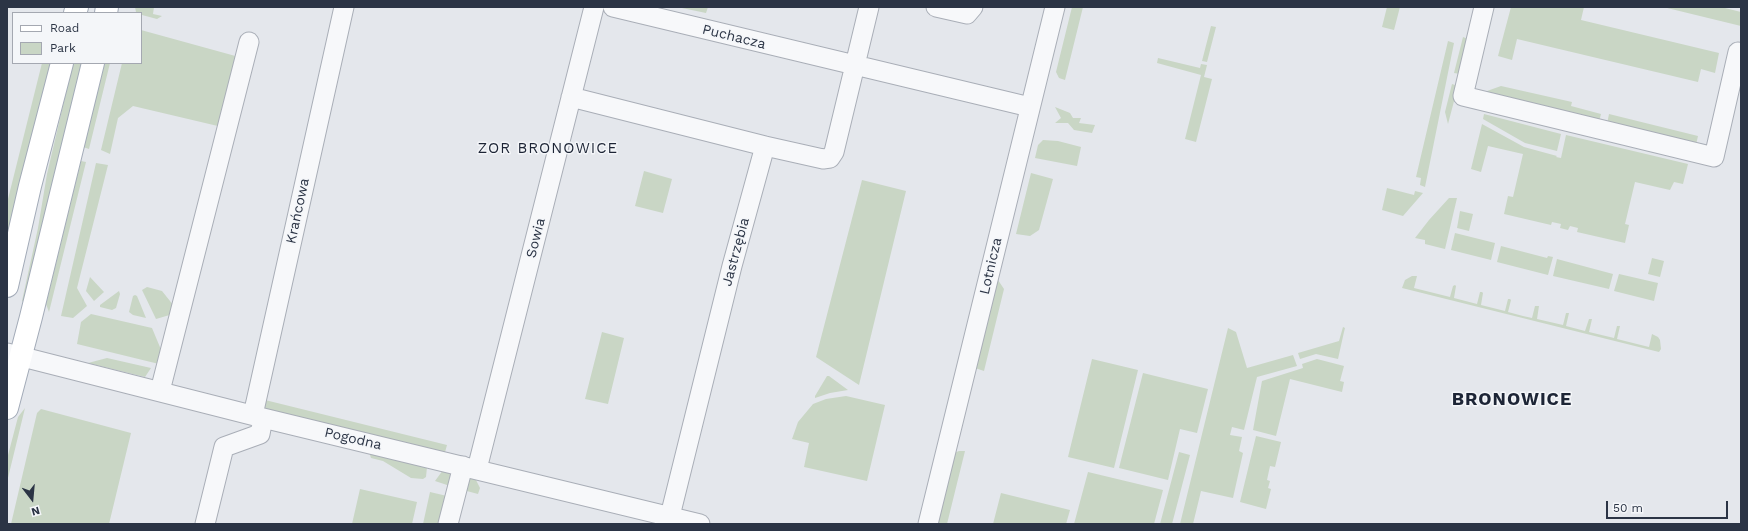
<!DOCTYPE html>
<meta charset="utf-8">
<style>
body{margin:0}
#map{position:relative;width:1748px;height:531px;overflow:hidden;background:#e4e7ec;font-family:"Work Sans",sans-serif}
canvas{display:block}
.frame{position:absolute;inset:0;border:8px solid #2b3445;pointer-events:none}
.legend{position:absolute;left:12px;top:12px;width:130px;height:52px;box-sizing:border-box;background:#f4f6f9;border:1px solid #a4a8b1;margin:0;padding:5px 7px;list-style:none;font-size:12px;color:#2b3445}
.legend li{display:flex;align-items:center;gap:8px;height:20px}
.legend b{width:20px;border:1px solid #a4a8b1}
.north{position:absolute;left:12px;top:479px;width:40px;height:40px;-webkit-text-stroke:3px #f4f6f9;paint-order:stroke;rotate:164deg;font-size:11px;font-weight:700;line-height:16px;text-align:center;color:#2b3445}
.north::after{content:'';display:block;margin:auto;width:14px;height:18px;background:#2b3445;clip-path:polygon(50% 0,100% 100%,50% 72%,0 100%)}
.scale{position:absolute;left:1606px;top:501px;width:122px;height:18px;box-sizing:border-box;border:2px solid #2b3445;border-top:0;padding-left:5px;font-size:12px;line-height:14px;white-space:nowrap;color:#2b3445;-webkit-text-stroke:3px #f4f6f9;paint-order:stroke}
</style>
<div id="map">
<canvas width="1748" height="531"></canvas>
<div class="frame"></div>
<ul class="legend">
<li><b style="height:5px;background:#fff"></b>Road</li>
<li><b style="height:11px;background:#c9d6c5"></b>Park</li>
</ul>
<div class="north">N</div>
<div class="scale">50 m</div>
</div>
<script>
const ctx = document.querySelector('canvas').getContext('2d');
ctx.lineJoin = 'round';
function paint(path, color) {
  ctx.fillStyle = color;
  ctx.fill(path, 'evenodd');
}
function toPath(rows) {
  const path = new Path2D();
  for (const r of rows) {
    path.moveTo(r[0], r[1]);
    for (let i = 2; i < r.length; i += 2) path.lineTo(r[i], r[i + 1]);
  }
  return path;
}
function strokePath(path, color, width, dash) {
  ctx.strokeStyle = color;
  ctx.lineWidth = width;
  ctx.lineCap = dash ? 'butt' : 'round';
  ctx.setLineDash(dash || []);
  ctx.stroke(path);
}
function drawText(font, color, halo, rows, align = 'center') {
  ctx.font = font + ' "Work Sans",sans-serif';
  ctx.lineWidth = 3;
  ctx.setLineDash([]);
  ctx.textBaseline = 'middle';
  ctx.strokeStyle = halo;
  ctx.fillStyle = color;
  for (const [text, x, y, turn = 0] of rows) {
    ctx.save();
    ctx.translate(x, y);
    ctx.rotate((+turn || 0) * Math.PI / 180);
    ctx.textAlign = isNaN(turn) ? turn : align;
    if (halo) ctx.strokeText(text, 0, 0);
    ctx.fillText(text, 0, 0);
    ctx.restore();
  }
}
paint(toPath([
 [135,7,154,7,153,14,162,16,157,19,142,15,141,13,136,12],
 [677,7,708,7,706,13],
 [1072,7,1083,7,1065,80,1059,78,1056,72],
 [1387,7,1400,7,1394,30,1382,27],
 [1511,7,1584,7,1581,20,1719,53,1715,73,1701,69,1698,82,1517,39,1512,60,1498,56],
 [1663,7,1721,7,1741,12,1741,26],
 [1211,26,1216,27,1207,62,1202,61],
 [141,30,239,57,222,127,133,106,118,118,110,154,101,150,122,63,141,63],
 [1463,37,1468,39,1460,74,1454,73],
 [1448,41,1454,43,1425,187,1420,185,1421,178,1416,177],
 [1158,58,1200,68,1201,64,1207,65,1204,77,1212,79,1196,142,1185,139,1201,75,1157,63],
 [42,63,54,63,7,248,7,203],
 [73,63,84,63,25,303,22,301,38,228,47,174],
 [105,63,110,63,89,149,83,147],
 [1452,84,1458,86,1448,124,1445,112],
 [1501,86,1572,102,1571,106,1601,114,1599,122,1486,95,1487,91],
 [1055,107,1070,113,1073,118,1081,118,1079,123,1095,125,1092,133,1074,130,1068,123,1055,123,1061,118],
 [1484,114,1561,134,1557,151,1525,143,1483,119],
 [1609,114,1698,136,1696,145,1607,124],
 [1482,124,1524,147,1557,156,1556,157,1561,158,1566,135,1688,164,1683,184,1674,182,1670,190,1635,182,1625,224,1629,225,1625,243,1577,232,1578,228,1570,226,1568,230,1560,228,1561,224,1552,222,1551,225,1504,214,1508,196,1513,197,1523,154,1488,146,1481,172,1471,169],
 [1043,140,1058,141,1081,147,1077,166,1035,158,1038,145],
 [81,161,86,162,49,312,46,304],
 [96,163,108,165,77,288,87,306,73,318,61,316],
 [644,171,672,179,663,213,635,206],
 [1031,173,1053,179,1039,230,1030,236,1016,234],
 [862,180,906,191,859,385,816,357],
 [1387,188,1414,195,1415,191,1423,193,1403,216,1382,210],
 [1449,198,1457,198,1445,249,1425,244,1425,240,1415,238,1429,220],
 [1460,211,1473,214,1469,231,1457,228],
 [1455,233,1495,243,1491,260,1451,250],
 [1501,246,1547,258,1548,256,1553,257,1548,275,1497,262],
 [1652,258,1664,261,1660,277,1648,274],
 [1557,259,1613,274,1609,289,1553,276],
 [1619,274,1658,283,1654,301,1614,291],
 [1412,276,1417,276,1414,288,1450,297,1453,286,1455,285,1456,286,1454,298,1477,304,1480,292,1482,292,1483,293,1481,305,1505,311,1508,299,1510,299,1511,300,1508,312,1523,316,1532,318,1535,306,1539,306,1537,319,1563,325,1566,313,1569,313,1566,326,1585,331,1589,319,1592,319,1589,332,1614,338,1617,326,1620,326,1617,339,1649,347,1652,334,1658,337,1660,340,1661,349,1659,352,1402,288,1405,280],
 [90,277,104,292,94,301,86,291],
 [998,280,1004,289,984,371,975,368],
 [147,287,162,291,174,306,173,314,156,319,142,290],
 [119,291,120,294,116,308,112,310,100,307,100,305],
 [135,295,137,296,146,318,133,315,129,312,133,296],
 [91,314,152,328,162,352,159,364,77,344,81,322],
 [1343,327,1345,328,1344,332,1338,359,1316,354,1300,359,1298,353,1339,341],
 [1228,328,1236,332,1247,368,1293,355,1297,366,1257,377,1244,430,1232,427,1230,435,1242,437,1239,451,1243,453,1233,498,1201,491,1193,524,1180,524],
 [602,332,624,338,608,404,585,399],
 [107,358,151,368,145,377,88,363],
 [1092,359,1138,370,1114,468,1068,457],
 [1317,359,1344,366,1340,381,1344,382,1342,392,1290,379,1276,436,1253,430,1262,381,1303,368,1302,364],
 [1143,373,1208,389,1197,433,1180,429,1168,480,1119,468],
 [827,376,829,376,848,390,830,393,815,398,815,396],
 [846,396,885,405,867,481,804,467,809,443,792,439,798,422,813,404,826,399],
 [261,399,447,445,444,456,265,414],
 [25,408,7,482,7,459,18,417],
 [41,409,131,433,109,524,11,524,37,413],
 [1256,436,1281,442,1275,467,1270,466,1267,480,1270,481,1268,488,1271,489,1266,509,1240,502],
 [959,451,965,451,947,524,937,524,954,453],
 [1179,452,1190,455,1172,524,1160,524],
 [373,453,427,467,426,477,423,479,411,478,383,461,371,458,370,455],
 [443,470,452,473,450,486,435,481],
 [1088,472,1163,490,1154,524,1074,524],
 [468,476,476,480,480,488,478,494,463,490],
 [360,489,417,502,412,524,352,524],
 [430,492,447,496,440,524,423,524],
 [1001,493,1070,510,1066,524,993,524]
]), '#c9d6c5');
const minor = toPath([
 [613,7,1030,107],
 [936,7,967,14,973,7],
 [1484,7,1463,96,1714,157,1738,52,1741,53],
 [571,97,765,146,823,159,830,158,834,152,869,7],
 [7,353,263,418,700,524],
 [160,391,249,42],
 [253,415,344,7],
 [477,469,594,7],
 [670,516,732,266,765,146],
 [205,524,224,447,260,434,263,418],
 [448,524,463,466],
 [928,524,1055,7]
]);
const primary = toPath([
 [75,13,77,7],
 [106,13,107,7],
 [7,286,30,186,62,63],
 [7,408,31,317,93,63]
]);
strokePath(minor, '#a9aeb7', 21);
strokePath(primary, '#a3abb8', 24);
strokePath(minor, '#f7f8fa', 19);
strokePath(primary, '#fff', 22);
drawText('14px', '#2b3445', '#f4f6f9', [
 ["Puchacza",734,37,14],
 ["Krańcowa",298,211,-78],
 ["Sowia",536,238,-76],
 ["Jastrzębia",736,252,-75],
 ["Lotnicza",991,266,-77],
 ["Pogodna",353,439,13]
]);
ctx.letterSpacing = '1px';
drawText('15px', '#1d2536', '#f4f6f9', [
 ["ZOR BRONOWICE",548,149]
]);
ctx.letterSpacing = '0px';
ctx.letterSpacing = '1px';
drawText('bold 18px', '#1d2536', '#f4f6f9', [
 ["BRONOWICE",1512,400]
]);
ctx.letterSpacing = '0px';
</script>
